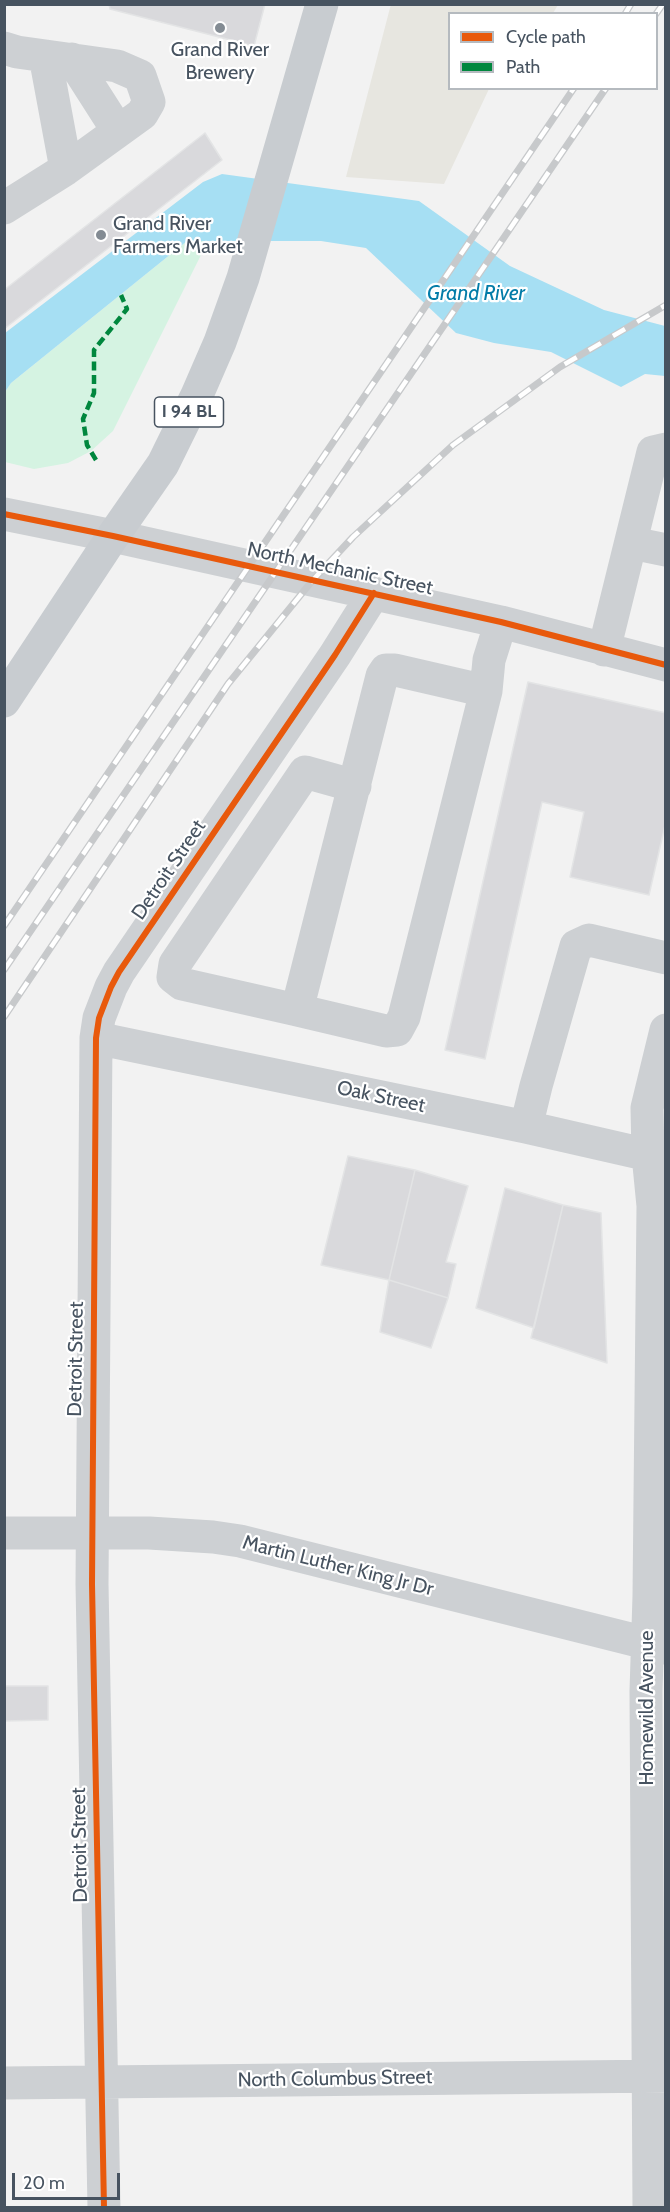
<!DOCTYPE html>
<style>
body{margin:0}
#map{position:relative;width:670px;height:2212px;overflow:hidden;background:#f2f2f2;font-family:Cabin,sans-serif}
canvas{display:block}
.frame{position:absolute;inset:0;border:6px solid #475360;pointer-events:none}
.legend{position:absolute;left:448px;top:12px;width:210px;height:78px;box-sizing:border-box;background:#fff;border:2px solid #b5babf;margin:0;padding:8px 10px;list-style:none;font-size:18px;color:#475360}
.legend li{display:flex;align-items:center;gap:12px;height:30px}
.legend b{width:30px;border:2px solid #b5babf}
.scale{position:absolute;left:12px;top:2173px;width:108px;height:27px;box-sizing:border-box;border:3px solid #475360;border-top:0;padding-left:8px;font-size:18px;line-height:21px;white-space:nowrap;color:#475360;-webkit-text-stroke:4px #fff;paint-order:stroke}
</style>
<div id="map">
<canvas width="670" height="2212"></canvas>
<div class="frame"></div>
<ul class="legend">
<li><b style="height:8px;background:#e8590c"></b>Cycle path</li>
<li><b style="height:8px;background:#00873e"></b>Path</li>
</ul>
<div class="scale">20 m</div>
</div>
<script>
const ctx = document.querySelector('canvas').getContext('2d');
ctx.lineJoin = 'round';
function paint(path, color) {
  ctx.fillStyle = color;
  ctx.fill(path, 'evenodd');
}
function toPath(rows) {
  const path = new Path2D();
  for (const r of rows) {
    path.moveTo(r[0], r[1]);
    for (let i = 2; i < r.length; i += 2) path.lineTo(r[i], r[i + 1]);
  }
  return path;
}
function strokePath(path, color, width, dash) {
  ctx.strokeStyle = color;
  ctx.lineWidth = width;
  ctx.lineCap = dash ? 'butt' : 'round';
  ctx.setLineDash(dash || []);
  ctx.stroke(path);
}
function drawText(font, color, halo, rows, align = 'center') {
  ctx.font = font + ' Cabin,sans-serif';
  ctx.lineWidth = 4.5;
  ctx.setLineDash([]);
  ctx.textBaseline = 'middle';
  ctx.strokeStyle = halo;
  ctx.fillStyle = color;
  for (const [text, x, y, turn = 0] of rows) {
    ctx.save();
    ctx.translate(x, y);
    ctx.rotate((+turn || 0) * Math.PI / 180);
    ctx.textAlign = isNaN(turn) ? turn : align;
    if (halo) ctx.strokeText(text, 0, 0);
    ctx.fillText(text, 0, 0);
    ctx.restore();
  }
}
paint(toPath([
 [391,4,558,5,553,13,450,14,450,88,489,89,444,184,346,177]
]), '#e7e6e0');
paint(toPath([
 [187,241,208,241,113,431,91,451,68,463,34,469,5,462,5,392,11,383]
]), '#d5f3e2');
paint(toPath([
 [222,174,419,201,510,266,604,310,665,326,665,376,645,374,621,387,551,352,494,343,456,333,366,248,321,241,187,241,11,383,5,392,5,333,203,182]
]), '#a6dff3');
const building = toPath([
 [109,4,265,4,254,46,110,9,109,4],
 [205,133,222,160,4,329,4,290,205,133],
 [528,682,666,713,666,821,649,895,570,877,584,812,542,802,485,1059,445,1050,528,682],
 [348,1156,415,1170,389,1280,321,1265,348,1156],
 [415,1170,468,1186,446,1262,456,1264,448,1298,389,1280,415,1170],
 [505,1188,563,1205,534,1328,476,1308,505,1188],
 [563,1205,601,1213,607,1363,531,1338,563,1205],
 [389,1280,448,1298,431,1348,380,1332,389,1280],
 [4,1686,48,1686,48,1720,4,1721,4,1686]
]);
paint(building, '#d9d9dc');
strokePath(building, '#e3e4e5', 1.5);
strokePath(toPath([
 [4,48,17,52,117,66,140,76,149,102,142,114,66,169,4,208],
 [45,56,66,169],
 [72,59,118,131],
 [4,514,113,536,501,622,666,665],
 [632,543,666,550],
 [604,650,653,452,666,449],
 [486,691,395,670,386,670,382,676,297,1010,386,1031,397,1030,404,1017,486,691,489,660,501,622],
 [297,1010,182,984,173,977,175,964,305,772,355,786],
 [96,1038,526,1127,666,1159],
 [526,1127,536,1086,576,946,589,940,666,958],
 [4,1533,149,1533,213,1537,240,1541,666,1648],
 [4,2083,666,2076],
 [104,2208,92,1584,96,1038,99,1018,111,987,119,972,335,655,374,593],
 [649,2208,646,1691,649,1596,653,1206,648,1155,647,1108,666,1030]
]), '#cdd0d3', 33);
strokePath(toPath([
 [4,701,113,536,163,464,197,395,220,342,243,278,322,4]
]), '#c8ccd0', 33);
const rail = toPath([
 [625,14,631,4],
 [656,14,663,4],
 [4,926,574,88],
 [4,970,606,88],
 [4,1017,228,684,312,581,353,537,453,445,560,367,666,305]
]);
strokePath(rail, '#c7c9cb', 7);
strokePath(rail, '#fff', 4.5, [14]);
strokePath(toPath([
 [96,460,87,445,83,419,94,393,94,350,127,309,121,295]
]), '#00873e', 4.5, [9, 4.5]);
strokePath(toPath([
 [4,514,113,536,501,622,666,665],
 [104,2208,92,1584,96,1038,99,1018,111,987,119,972,335,655,374,593]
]), '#e8590c', 6);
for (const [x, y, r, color] of [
 [220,28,6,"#838b93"],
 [101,235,6,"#838b93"]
]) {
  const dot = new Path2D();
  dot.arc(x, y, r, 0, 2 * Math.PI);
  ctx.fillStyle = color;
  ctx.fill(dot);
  strokePath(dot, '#fff', 2);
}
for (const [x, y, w] of [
 [189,412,69]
]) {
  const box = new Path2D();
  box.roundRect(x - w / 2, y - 15, w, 30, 4.5);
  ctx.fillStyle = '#fff';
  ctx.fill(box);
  strokePath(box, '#475360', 1.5);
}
drawText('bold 18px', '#475360', null, [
 ["I 94 BL",189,412]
]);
drawText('20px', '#475360', '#fff', [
 ["Grand River",220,50],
 ["Brewery",220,73],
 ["Grand River",113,224,"left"],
 ["Farmers Market",113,247,"left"]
]);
drawText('20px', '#475360', '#fff', [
 ["North Mechanic Street",340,569,12],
 ["Detroit Street",169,870,-56],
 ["Oak Street",381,1097,12],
 ["Detroit Street",76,1359,-89],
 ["Martin Luther King Jr Dr",338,1566,14],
 ["Homewild Avenue",647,1708,-90],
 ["Detroit Street",80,1845,-91],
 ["North Columbus Street",335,2079,-1]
]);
drawText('italic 21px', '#037ca8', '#fff', [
 ["Grand River",476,294]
]);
</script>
